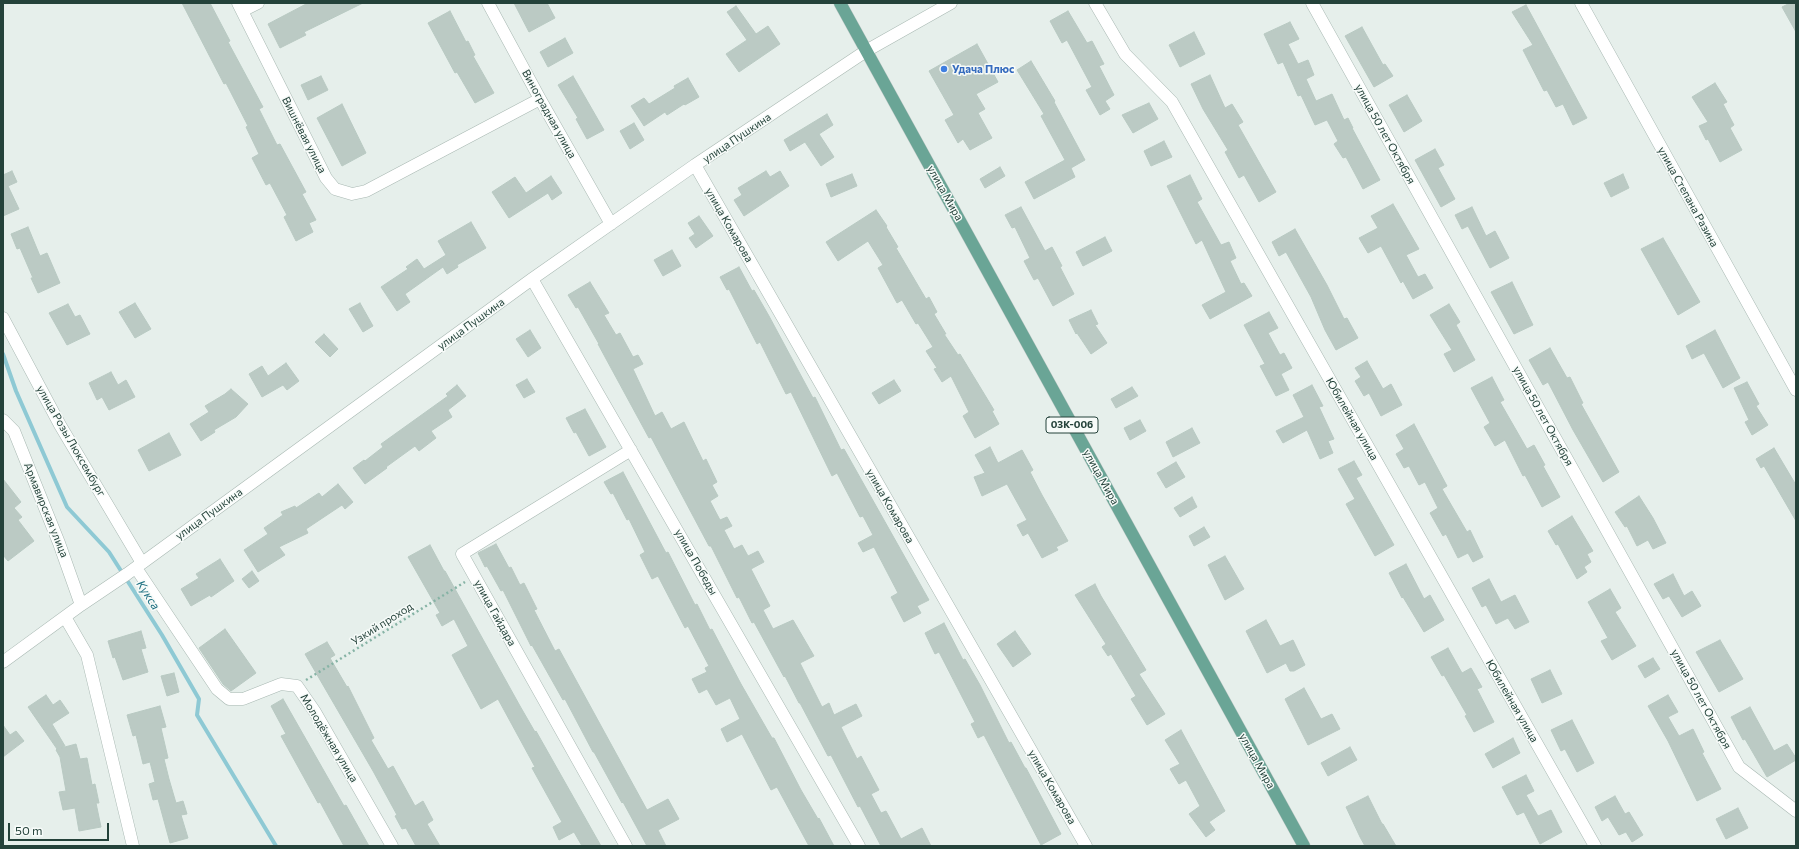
<!DOCTYPE html>
<meta charset="utf-8">
<style>
body{margin:0}
#map{position:relative;width:1799px;height:849px;overflow:hidden;background:#e6efeb;font-family:Commissioner,sans-serif}
canvas{display:block}
.frame{position:absolute;inset:0;border:4px solid #24423a;pointer-events:none}
.scale{position:absolute;left:8px;top:823px;width:101px;height:18px;box-sizing:border-box;border:2px solid #24423a;border-top:0;padding-left:5px;font-size:12px;line-height:14px;white-space:nowrap;color:#24423a;-webkit-text-stroke:3px #f7fbf9;paint-order:stroke}
</style>
<div id="map">
<canvas width="1799" height="849"></canvas>
<div class="frame"></div>
<div class="scale">50 m</div>
</div>
<script>
const ctx = document.querySelector('canvas').getContext('2d');
ctx.lineJoin = 'round';
function toPath(rows) {
  const path = new Path2D();
  for (const r of rows) {
    path.moveTo(r[0], r[1]);
    for (let i = 2; i < r.length; i += 2) path.lineTo(r[i], r[i + 1]);
  }
  return path;
}
function strokePath(path, color, width, dash) {
  ctx.strokeStyle = color;
  ctx.lineWidth = width;
  ctx.lineCap = dash ? 'butt' : 'round';
  ctx.setLineDash(dash || []);
  ctx.stroke(path);
}
function paint(path, color) {
  ctx.fillStyle = color;
  ctx.fill(path, 'evenodd');
}
function drawText(font, color, halo, rows, align = 'center') {
  ctx.font = font + ' Commissioner,sans-serif';
  ctx.lineWidth = 3;
  ctx.setLineDash([]);
  ctx.textBaseline = 'middle';
  ctx.strokeStyle = halo;
  ctx.fillStyle = color;
  for (const [text, x, y, turn = 0] of rows) {
    ctx.save();
    ctx.translate(x, y);
    ctx.rotate((+turn || 0) * Math.PI / 180);
    ctx.textAlign = isNaN(turn) ? turn : align;
    if (halo) ctx.strokeText(text, 0, 0);
    ctx.fillText(text, 0, 0);
    ctx.restore();
  }
}
strokePath(toPath([
 [3,354,16,391,67,507,109,552,162,635,199,699,197,715,276,846]
]), '#8ec9d4', 4);
const building = toPath([
 [182,3,210,3,230,41,228,42,263,107,259,109,277,145,280,144,306,192,302,194,316,220,309,223,313,232,296,241,284,217,287,215,270,183,266,185,252,158,259,154,246,127,248,126,226,83,224,84,182,3],
 [308,3,363,3,304,32,306,35,280,48,268,24,308,3],
 [514,3,547,3,555,18,529,32,514,3],
 [1790,3,1796,3,1796,32,1782,7,1790,3],
 [1526,5,1587,118,1573,125,1563,104,1556,107,1547,90,1544,91,1523,50,1533,45,1512,12,1526,5],
 [736,6,756,34,768,26,780,44,739,72,726,54,747,40,727,12,736,6],
 [450,11,466,42,468,41,475,55,473,56,494,93,475,103,457,72,455,73,428,23,450,11],
 [1068,11,1087,43,1092,41,1104,64,1099,66,1114,95,1105,101,1110,109,1100,115,1086,90,1092,87,1067,40,1062,43,1050,21,1068,11],
 [1290,22,1299,39,1288,44,1298,64,1308,60,1314,75,1306,79,1316,101,1332,94,1344,120,1348,118,1353,128,1352,128,1380,180,1363,189,1346,157,1343,158,1334,144,1338,141,1327,120,1315,125,1301,95,1298,96,1283,62,1278,64,1264,34,1290,22],
 [1362,27,1383,65,1385,64,1393,76,1374,87,1345,36,1362,27],
 [1194,32,1205,54,1180,67,1169,45,1194,32],
 [565,38,573,53,548,67,540,52,565,38],
 [977,44,998,82,976,94,985,109,978,113,992,138,970,150,963,139,958,143,945,120,954,115,929,71,977,44],
 [1031,61,1055,101,1054,102,1085,160,1071,168,1075,177,1034,199,1025,182,1065,160,1041,116,1044,114,1017,70,1031,61],
 [1210,75,1225,108,1232,104,1243,122,1238,125,1276,192,1259,202,1244,175,1239,178,1225,152,1228,150,1203,109,1191,84,1210,75],
 [321,76,328,90,308,100,301,85,321,76],
 [573,76,604,130,587,139,576,119,578,118,558,85,573,76],
 [688,78,699,97,685,105,684,104,667,115,665,112,644,126,631,106,644,98,649,104,675,88,674,86,688,78],
 [1715,83,1727,102,1723,104,1734,125,1730,128,1742,150,1720,162,1708,139,1706,140,1699,126,1708,122,1692,97,1715,83],
 [1407,95,1422,121,1404,132,1389,105,1407,95],
 [1149,103,1158,119,1133,133,1122,115,1149,103],
 [342,104,366,153,342,166,317,118,342,104],
 [827,114,833,125,819,134,834,157,821,166,805,142,790,151,784,140,827,114],
 [634,123,644,140,630,149,620,131,634,123],
 [1164,141,1172,157,1151,166,1144,151,1164,141],
 [1435,149,1444,165,1438,168,1455,199,1441,207,1415,160,1435,149],
 [1000,167,1005,176,985,188,980,179,1000,167],
 [12,171,17,182,8,186,19,209,3,216,3,175,12,171],
 [766,171,770,177,780,171,789,186,744,216,734,200,742,195,738,188,766,171],
 [852,174,857,186,831,197,826,184,852,174],
 [1623,174,1629,188,1611,197,1604,183,1623,174],
 [1190,175,1202,199,1197,202,1221,245,1229,242,1236,258,1230,261,1241,284,1244,283,1252,296,1210,319,1202,305,1226,292,1202,240,1196,244,1167,186,1190,175],
 [551,176,562,193,552,200,548,193,509,218,492,192,515,177,526,193,551,176],
 [1393,204,1419,249,1406,255,1418,277,1425,274,1433,288,1413,299,1403,281,1401,283,1381,246,1368,253,1359,238,1378,228,1371,216,1393,204],
 [1021,207,1045,251,1052,247,1062,266,1060,267,1074,294,1053,306,1038,278,1034,280,1024,261,1030,258,1015,227,1012,228,1005,215,1021,207],
 [1472,207,1486,236,1495,231,1509,258,1490,268,1468,226,1462,229,1455,215,1472,207],
 [876,210,887,226,886,227,898,247,896,248,926,299,929,297,937,312,934,314,946,334,944,334,958,355,960,354,994,410,992,411,999,424,975,438,963,416,969,412,951,376,942,382,934,369,937,368,926,351,933,347,918,323,916,324,902,300,897,303,878,268,883,265,868,241,838,261,826,242,876,210],
 [699,216,713,236,696,248,689,238,695,234,688,223,699,216],
 [471,222,486,248,457,265,458,267,447,274,443,267,405,294,410,302,397,311,381,287,408,269,406,267,417,259,424,269,446,255,438,241,471,222],
 [28,227,40,256,47,253,60,283,38,293,31,278,33,278,20,248,17,249,11,234,28,227],
 [1295,229,1327,285,1344,319,1347,318,1358,338,1336,350,1325,330,1311,297,1286,252,1279,256,1272,242,1295,229],
 [1105,237,1112,251,1083,266,1076,252,1105,237],
 [1663,238,1700,302,1678,315,1641,249,1663,238],
 [672,250,681,266,663,276,654,260,672,250],
 [739,267,752,291,754,290,769,316,813,398,815,397,841,450,844,449,929,600,917,606,921,613,904,622,891,597,898,593,874,547,863,552,858,543,873,535,863,516,860,517,837,473,832,476,791,392,786,394,760,342,757,344,729,289,727,290,720,277,739,267],
 [590,282,609,313,604,315,616,335,620,333,633,357,638,355,643,364,633,369,655,416,662,412,671,429,684,422,703,461,706,459,717,482,712,485,718,496,710,501,720,520,727,517,732,526,724,530,734,549,742,545,748,556,758,551,764,562,751,569,770,606,763,610,773,629,793,620,814,656,800,663,822,707,829,703,834,715,856,704,862,716,841,727,857,759,861,756,879,790,871,794,881,813,886,811,901,839,922,828,931,846,881,846,860,806,858,807,831,755,828,756,800,703,799,703,785,676,784,677,754,622,752,623,739,597,737,598,711,546,709,546,651,437,649,438,605,357,598,344,599,344,578,307,576,308,568,295,590,282],
 [1512,282,1533,325,1514,334,1491,292,1512,282],
 [135,303,151,329,135,338,119,312,135,303],
 [360,303,373,326,363,332,349,309,360,303],
 [68,304,75,317,80,315,90,334,67,345,49,313,68,304],
 [1449,304,1460,322,1456,325,1475,360,1454,372,1444,354,1452,350,1430,315,1449,304],
 [1091,310,1098,324,1095,325,1107,343,1091,354,1077,333,1076,334,1069,320,1091,310],
 [1269,312,1278,328,1268,333,1280,355,1284,353,1292,368,1281,374,1289,390,1276,396,1260,366,1265,364,1244,325,1269,312],
 [530,330,541,348,528,357,516,339,530,330],
 [1715,330,1740,378,1723,388,1704,353,1692,359,1686,346,1715,330],
 [324,334,338,349,330,357,315,342,324,334],
 [1550,348,1567,378,1570,377,1583,403,1581,404,1619,472,1603,482,1573,430,1548,382,1543,385,1529,360,1550,348],
 [1367,361,1383,389,1391,384,1402,405,1381,416,1369,393,1364,396,1355,381,1361,377,1355,368,1367,361],
 [286,363,299,381,287,390,283,385,262,397,249,374,262,366,268,376,286,363],
 [111,372,118,385,126,380,135,397,109,410,102,397,97,400,89,383,111,372],
 [1492,377,1504,400,1500,402,1527,449,1534,445,1545,465,1543,466,1560,497,1542,507,1525,475,1523,476,1505,440,1495,446,1484,427,1490,423,1471,388,1492,377],
 [527,379,535,392,524,398,516,385,527,379],
 [894,380,901,391,879,404,872,393,894,380],
 [1747,382,1759,404,1756,406,1768,425,1752,435,1745,422,1749,420,1734,388,1747,382],
 [457,385,466,396,448,410,452,417,431,431,436,438,419,451,415,446,386,467,387,468,365,484,353,468,364,460,365,461,383,447,381,444,448,396,446,394,457,385],
 [1312,385,1323,406,1319,407,1334,439,1328,441,1333,453,1320,459,1307,430,1283,443,1276,431,1304,417,1293,395,1312,385],
 [1132,387,1138,396,1116,408,1111,399,1132,387],
 [231,389,248,404,236,417,214,430,215,432,201,441,190,424,209,412,205,406,225,394,231,389],
 [585,409,606,447,589,456,576,432,574,433,566,418,585,409],
 [1140,420,1146,431,1130,440,1124,428,1140,420],
 [1414,424,1447,486,1442,489,1467,532,1470,530,1483,557,1473,562,1468,553,1458,558,1446,534,1443,536,1430,513,1438,508,1425,482,1419,485,1409,466,1404,468,1396,454,1404,449,1396,435,1414,424],
 [1192,428,1200,443,1173,457,1166,442,1192,428],
 [169,433,181,455,149,471,138,450,169,433],
 [990,447,998,463,1022,450,1033,470,1030,472,1042,495,1068,541,1056,547,1058,550,1042,558,1028,533,1023,536,1017,525,1027,520,1007,484,982,496,974,477,985,473,975,455,990,447],
 [1774,448,1796,485,1796,521,1764,466,1761,468,1756,459,1774,448],
 [1354,461,1362,475,1356,478,1394,545,1375,556,1346,504,1355,499,1338,469,1354,461],
 [1176,462,1185,477,1166,488,1157,473,1176,462],
 [623,472,666,553,668,552,695,605,697,604,710,630,712,629,741,684,772,738,774,738,801,790,818,819,819,818,834,846,809,846,777,787,771,790,742,734,727,742,721,729,740,719,730,698,716,705,707,689,699,693,692,679,707,672,705,668,709,666,688,626,685,628,658,576,652,579,640,555,645,552,629,519,627,520,613,493,611,494,604,482,623,472],
 [3,479,21,502,14,508,22,517,18,520,34,541,8,561,3,555,3,479],
 [338,484,353,502,345,509,342,505,306,529,308,533,279,547,285,555,258,572,244,550,268,534,264,528,283,515,281,512,295,506,296,508,319,493,322,497,338,484],
 [1639,496,1653,518,1666,543,1653,549,1648,540,1637,546,1627,526,1625,527,1615,512,1639,496],
 [1192,497,1197,507,1180,517,1174,508,1192,497],
 [1572,516,1593,551,1587,554,1591,562,1584,567,1587,572,1577,579,1558,544,1556,545,1548,531,1572,516],
 [1204,527,1210,537,1194,546,1189,536,1204,527],
 [496,544,509,568,511,567,520,585,524,583,537,609,534,610,555,651,559,649,647,810,668,799,679,819,658,830,666,846,647,846,623,802,622,803,594,752,593,752,565,699,563,700,532,645,531,646,503,590,501,591,487,566,485,567,478,553,496,544],
 [430,545,444,571,445,571,520,706,535,732,536,731,601,846,582,846,574,832,559,840,553,827,562,822,532,768,535,767,498,699,481,709,452,655,468,646,454,619,442,626,436,615,440,613,408,557,430,545],
 [1225,556,1244,589,1225,600,1208,565,1225,556],
 [220,559,234,581,211,597,210,595,191,606,181,589,199,578,196,574,220,559],
 [1406,564,1424,599,1430,595,1444,620,1424,632,1403,597,1402,598,1389,573,1406,564],
 [252,571,259,581,249,588,242,579,252,571],
 [1673,574,1684,596,1692,591,1701,606,1682,617,1669,596,1663,599,1654,584,1673,574],
 [1489,579,1501,602,1515,595,1529,622,1515,629,1508,618,1496,624,1486,605,1482,607,1472,588,1489,579],
 [1095,584,1101,596,1146,670,1139,674,1165,714,1147,725,1131,699,1136,696,1111,654,1108,656,1102,647,1106,644,1075,595,1095,584],
 [1610,589,1621,608,1615,612,1636,646,1612,660,1601,641,1608,638,1588,602,1610,589],
 [1266,620,1280,646,1293,640,1305,665,1294,671,1290,671,1286,663,1267,673,1246,631,1266,620],
 [944,623,963,660,965,659,980,685,1009,743,1011,742,1025,768,1026,768,1061,834,1041,845,984,735,978,738,971,724,975,722,939,652,935,654,925,633,944,623],
 [225,629,256,673,231,691,223,684,199,648,225,629],
 [141,631,146,648,141,649,148,672,123,680,115,657,113,658,108,641,141,631],
 [1015,631,1031,654,1013,667,997,644,1015,631],
 [1720,640,1743,679,1719,692,1696,652,1720,640],
 [327,642,335,655,330,658,347,687,348,686,374,738,371,740,388,769,393,766,415,806,423,801,433,820,427,824,440,846,416,846,406,828,402,829,395,816,397,815,373,771,305,654,327,642],
 [1448,648,1462,673,1471,668,1482,687,1477,689,1494,722,1474,732,1465,716,1467,715,1444,675,1442,676,1431,657,1448,648],
 [1653,658,1660,669,1645,678,1638,666,1653,658],
 [1550,670,1562,694,1542,703,1531,679,1550,670],
 [174,673,179,692,167,696,161,676,174,673],
 [1304,688,1321,719,1332,714,1340,729,1308,745,1285,699,1304,688],
 [46,695,53,705,60,700,69,713,52,724,65,746,61,748,76,744,80,759,87,758,92,785,95,784,99,803,96,803,101,827,79,831,75,808,63,810,59,792,66,791,60,757,56,750,57,749,28,707,46,695],
 [1668,695,1678,712,1668,717,1679,736,1693,729,1704,752,1702,753,1721,789,1697,801,1668,741,1648,706,1668,695],
 [283,699,344,806,346,805,369,846,344,846,320,802,318,803,281,736,286,734,271,706,283,699],
 [160,706,166,727,161,728,168,758,164,759,169,779,176,803,183,801,187,814,181,815,188,838,170,843,158,799,153,800,149,784,155,782,150,762,143,764,136,735,133,736,127,715,160,706],
 [1750,707,1774,751,1787,744,1796,758,1796,760,1767,777,1745,739,1743,740,1731,717,1750,707],
 [1572,720,1594,763,1577,772,1565,749,1561,751,1551,730,1572,720],
 [3,725,10,735,16,731,24,741,3,757,3,725],
 [1181,730,1225,811,1209,822,1215,830,1206,837,1189,814,1200,806,1186,780,1179,784,1170,769,1180,764,1165,740,1181,730],
 [1513,738,1520,753,1493,768,1485,754,1513,738],
 [1350,747,1357,760,1328,776,1321,763,1350,747],
 [1526,775,1534,791,1526,795,1538,816,1551,810,1562,832,1540,844,1524,812,1517,815,1502,787,1526,775],
 [1368,796,1382,824,1383,824,1396,846,1365,846,1360,837,1346,807,1368,796],
 [1615,796,1625,814,1629,812,1643,835,1632,842,1626,832,1619,835,1608,817,1602,821,1595,807,1615,796],
 [1738,808,1748,828,1726,839,1716,819,1738,808]
]);
paint(building, '#bbcac4');
strokePath(building, '#b8c9c2', 1);
const minor = toPath([
 [238,3,326,178,335,189,352,194,366,191,540,99],
 [488,3,540,99,611,224],
 [1095,3,1125,54,1172,102,1595,846],
 [1312,3,1739,767,1796,811],
 [1581,3,1796,390],
 [242,11,258,3],
 [695,165,1086,846],
 [532,279,859,846],
 [3,318,60,425,142,563],
 [3,420,14,431,59,543,81,605],
 [136,568,217,689,229,699,243,699,281,684,297,686,315,712,392,846],
 [65,617,87,655,133,846],
 [3,662,81,605,127,574,532,279,695,165,866,51,951,3],
 [626,846,462,554,631,450]
]);
const major = toPath([
 [840,3,1304,846]
]);
strokePath(minor, '#a8b8b2', 13);
strokePath(major, '#c2cac8', 13);
strokePath(toPath([
 [306,680,465,582]
]), '#86b3a5', 2.5, [2, 3]);
strokePath(minor, '#fff', 12);
strokePath(major, '#6aa596', 12);
for (const [x, y, r, color] of [
 [944,69,4,"#3f7fe0"]
]) {
  const dot = new Path2D();
  dot.arc(x, y, r, 0, 2 * Math.PI);
  ctx.fillStyle = color;
  ctx.fill(dot);
  strokePath(dot, '#f7fbf9', 1.5);
}
for (const [x, y, w] of [
 [1072,425,52]
]) {
  const box = new Path2D();
  box.roundRect(x - w / 2, y - 8, w, 16, 3);
  ctx.fillStyle = '#f7fbf9';
  ctx.fill(box);
  strokePath(box, '#24423a', 1);
}
drawText('bold 10px', '#24423a', null, [
 ["03К-006",1072,425]
]);
drawText('bold 11px', '#366cbe', '#f7fbf9', [
 ["Удача Плюс",952,69]
], 'left');
drawText('11px', '#24423a', '#f7fbf9', [
 ["Виноградная улица",549,114,61],
 ["улица 50 лет Октября",1385,134,61],
 ["Вишнёвая улица",304,135,63],
 ["улица Пушкина",737,138,-34],
 ["улица Мира",945,193,61],
 ["улица Степана Разина",1688,197,61],
 ["улица Комарова",729,225,60],
 ["улица Пушкина",471,324,-36],
 ["улица 50 лет Октября",1543,416,61],
 ["Юбилейная улица",1352,419,60],
 ["улица Розы Люксембург",71,441,60],
 ["улица Мира",1101,477,61],
 ["улица Комарова",890,506,60],
 ["Армавирская улица",46,510,68],
 ["улица Пушкина",209,514,-36],
 ["улица Победы",696,562,60],
 ["улица Гайдара",495,613,61],
 ["Узкий проход",382,624,-32],
 ["улица 50 лет Октября",1701,699,61],
 ["Юбилейная улица",1512,701,60],
 ["Молодёжная улица",329,738,59],
 ["улица Мира",1257,761,61],
 ["улица Комарова",1052,787,60]
]);
drawText('italic 12px', '#1c6f80', '#f7fbf9', [
 ["Кукса",148,595,57]
]);
</script>
